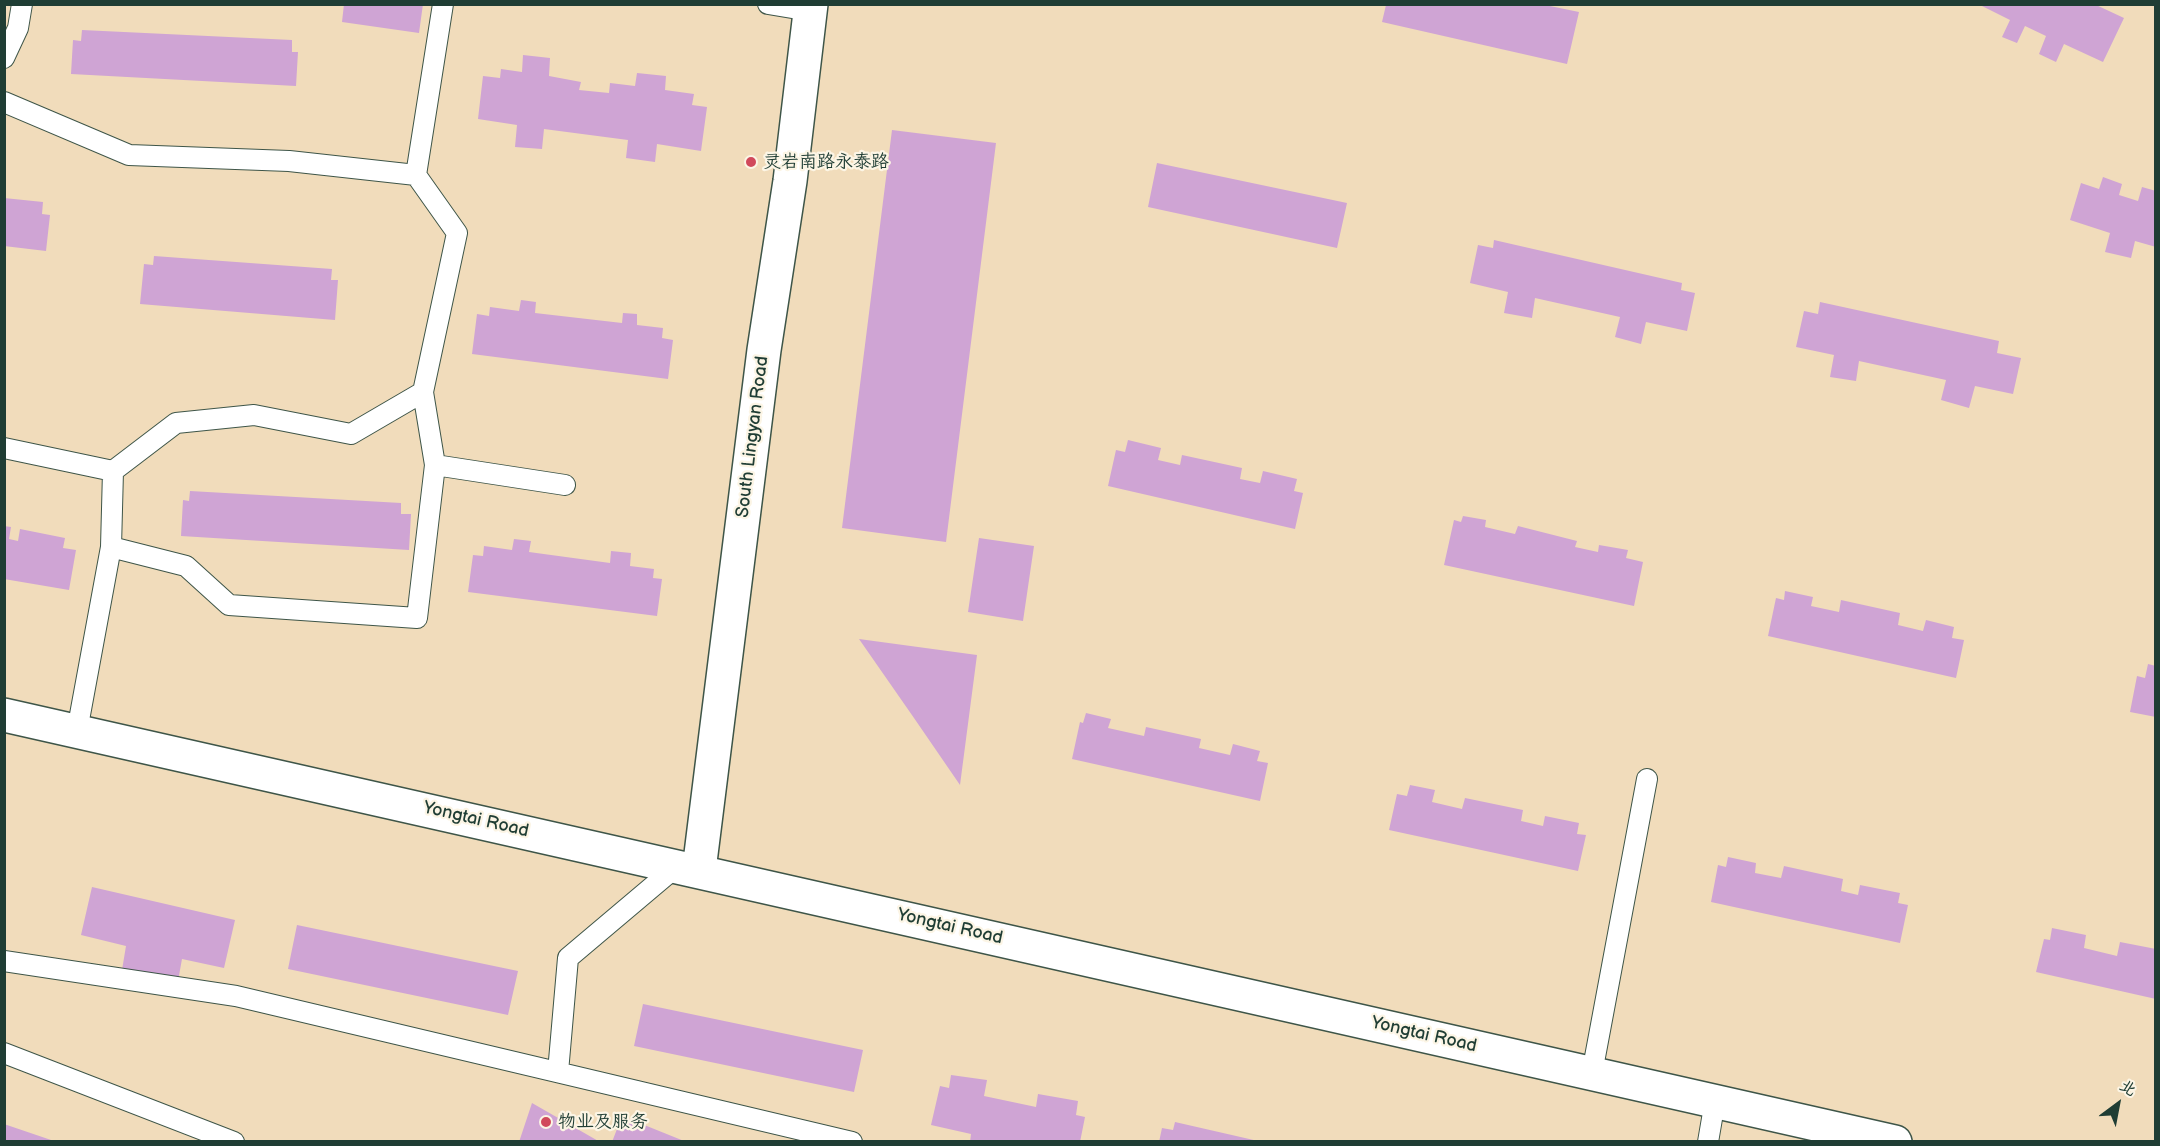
<!DOCTYPE html>
<meta charset="utf-8">
<style>
body{margin:0}
#map{position:relative;width:2160px;height:1146px;overflow:hidden;background:#f1dcbb;font-family:"Balsamiq Sans","LXGW WenKai TC",sans-serif}
canvas{display:block}
.frame{position:absolute;inset:0;border:6px solid #1f3d34;pointer-events:none}
.north{position:absolute;left:2088px;top:1074px;width:60px;height:60px;-webkit-text-stroke:4px #fcf5e5;paint-order:stroke;rotate:32deg;font-size:16px;font-weight:700;line-height:24px;text-align:center;color:#1f3d34}
.north::after{content:'';display:block;margin:auto;width:21px;height:27px;background:#1f3d34;clip-path:polygon(50% 0,100% 100%,50% 72%,0 100%)}
</style>
<div id="map">
<canvas width="2160" height="1146"></canvas>
<div class="frame"></div>
<div class="north">北</div>
</div>
<script>
const ctx = document.querySelector('canvas').getContext('2d');
ctx.lineJoin = 'round';
function paint(path, color) {
  ctx.fillStyle = color;
  ctx.fill(path, 'evenodd');
}
function toPath(rows) {
  const path = new Path2D();
  for (const r of rows) {
    path.moveTo(r[0], r[1]);
    for (let i = 2; i < r.length; i += 2) path.lineTo(r[i], r[i + 1]);
  }
  return path;
}
function strokePath(path, color, width, dash) {
  ctx.strokeStyle = color;
  ctx.lineWidth = width;
  ctx.lineCap = dash ? 'butt' : 'round';
  ctx.setLineDash(dash || []);
  ctx.stroke(path);
}
function drawText(font, color, halo, rows, align = 'center') {
  ctx.font = font + ' "Balsamiq Sans","LXGW WenKai TC",sans-serif';
  ctx.lineWidth = 4.5;
  ctx.setLineDash([]);
  ctx.textBaseline = 'middle';
  ctx.strokeStyle = halo;
  ctx.fillStyle = color;
  for (const [text, x, y, turn = 0] of rows) {
    ctx.save();
    ctx.translate(x, y);
    ctx.rotate((+turn || 0) * Math.PI / 180);
    ctx.textAlign = isNaN(turn) ? turn : align;
    if (halo) ctx.strokeText(text, 0, 0);
    ctx.fillText(text, 0, 0);
    ctx.restore();
  }
}
paint(toPath([
 [344,4,423,4,419,33,342,22],
 [1978,4,2094,4,2124,18,2103,62,2064,44,2056,62,2039,54,2046,36,2025,26,2017,43,2002,37,2010,20],
 [1386,5,1545,5,1579,12,1567,64,1382,22],
 [82,30,292,40,292,52,298,52,296,86,71,74,73,40,81,41],
 [523,55,550,58,549,76,581,82,579,90,609,93,610,83,635,86,637,73,666,76,665,90,694,94,692,105,707,107,701,151,657,144,655,162,626,158,628,140,544,129,542,149,515,147,517,125,478,119,483,76,500,78,501,69,522,72],
 [892,130,996,143,946,542,842,528],
 [1157,163,1347,203,1337,248,1148,207],
 [2103,177,2122,184,2119,195,2138,201,2142,187,2156,191,2156,247,2135,241,2131,258,2105,252,2110,233,2070,220,2081,183,2099,189],
 [4,198,43,202,42,214,50,215,46,251,4,246],
 [1494,240,1682,283,1681,290,1695,293,1687,331,1646,322,1641,344,1615,337,1620,317,1535,298,1532,318,1504,313,1508,292,1470,283,1478,245,1493,248],
 [154,256,332,269,331,280,338,280,335,320,140,304,144,264,153,265],
 [521,300,536,302,535,313,622,323,623,313,637,314,637,325,663,328,662,338,673,340,668,379,472,354,477,314,489,316,490,307,519,311],
 [1820,302,1999,341,1997,353,2021,358,2013,394,1975,386,1969,408,1941,400,1946,380,1859,361,1856,381,1830,377,1834,355,1796,347,1804,311,1818,314],
 [1128,440,1161,448,1158,460,1180,465,1182,455,1242,468,1240,479,1260,483,1263,471,1297,479,1294,491,1303,493,1295,529,1108,486,1116,450,1125,452],
 [190,491,401,503,401,514,411,514,409,550,181,536,183,500,189,501],
 [1463,516,1486,520,1485,527,1515,534,1518,526,1577,541,1575,547,1598,552,1599,545,1628,550,1626,558,1643,562,1634,606,1444,565,1454,520,1461,522],
 [4,526,11,527,9,539,18,541,20,529,65,538,63,548,76,550,69,590,4,579],
 [979,538,1034,546,1023,621,968,612],
 [514,539,531,541,529,552,610,563,611,551,631,553,630,566,654,569,653,578,662,579,657,616,468,592,473,555,483,556,484,546,512,550],
 [1785,591,1813,597,1811,606,1839,612,1841,600,1900,613,1898,625,1923,631,1926,620,1954,627,1952,638,1964,640,1956,678,1768,636,1776,598,1784,600],
 [859,639,977,655,960,785,914,718],
 [2148,664,2156,666,2156,717,2130,712,2137,676,2145,678],
 [1086,713,1111,719,1108,728,1144,736,1146,727,1201,739,1199,748,1230,755,1233,744,1260,751,1257,761,1268,763,1260,801,1072,759,1080,722,1083,723],
 [1410,785,1435,790,1432,802,1462,809,1465,798,1523,810,1521,821,1543,826,1545,816,1579,823,1577,834,1586,835,1578,871,1389,830,1397,794,1407,796],
 [1728,857,1756,863,1755,873,1781,878,1784,866,1843,879,1841,891,1858,895,1860,885,1900,893,1898,903,1908,905,1900,943,1711,902,1718,865,1726,867],
 [92,887,235,920,224,968,182,959,178,981,122,970,126,946,81,935],
 [297,925,518,971,508,1015,288,969],
 [2052,928,2086,935,2084,948,2117,956,2120,942,2156,949,2156,999,2036,972,2044,939,2050,940],
 [643,1004,863,1050,854,1092,634,1046],
 [951,1075,987,1080,984,1096,1036,1107,1038,1094,1078,1101,1076,1115,1085,1117,1080,1142,970,1142,971,1134,931,1125,940,1086,949,1088],
 [532,1103,600,1142,519,1142],
 [622,1116,684,1141,684,1142,612,1142],
 [1175,1122,1258,1141,1258,1142,1159,1142,1162,1128,1173,1130],
 [4,1124,54,1141,54,1142,4,1142]
]), '#cfa4d4');
const service = toPath([
 [768,4,810,11],
 [4,58,18,28,22,4],
 [4,102,129,155,289,161,416,175],
 [4,448,113,471],
 [435,465,565,485],
 [111,547,186,566,229,605,417,618,435,465,423,392,457,233,416,175,443,4],
 [77,731,111,547,113,471,176,423,254,415,351,434,423,392],
 [4,961,236,996,852,1142],
 [4,1053,234,1142],
 [558,1072,568,958,677,866],
 [1592,1073,1647,779],
 [1708,1142,1715,1101]
]);
const tertiary = toPath([
 [4,715,1895,1142],
 [699,870,764,350,790,181,811,4]
]);
strokePath(service, '#3e5548', 22);
strokePath(tertiary, '#3e5548', 36);
strokePath(service, '#fff', 20);
strokePath(tertiary, '#fff', 33);
for (const [x, y, r, color] of [
 [751,162,6,"#d1495b"],
 [546,1122,6,"#d1495b"]
]) {
  const dot = new Path2D();
  dot.arc(x, y, r, 0, 2 * Math.PI);
  ctx.fillStyle = color;
  ctx.fill(dot);
  strokePath(dot, '#fcf5e5', 2);
}
drawText('18px', '#1f3d34', '#fcf5e5', [
 ["灵岩南路永泰路",763,162],
 ["物业及服务",558,1122]
], 'left');
drawText('18px', '#1f3d34', '#fcf5e5', [
 ["South Lingyan Road",753,437,-83],
 ["Yongtai Road",476,820,13],
 ["Yongtai Road",950,927,13],
 ["Yongtai Road",1424,1035,13]
]);
</script>
